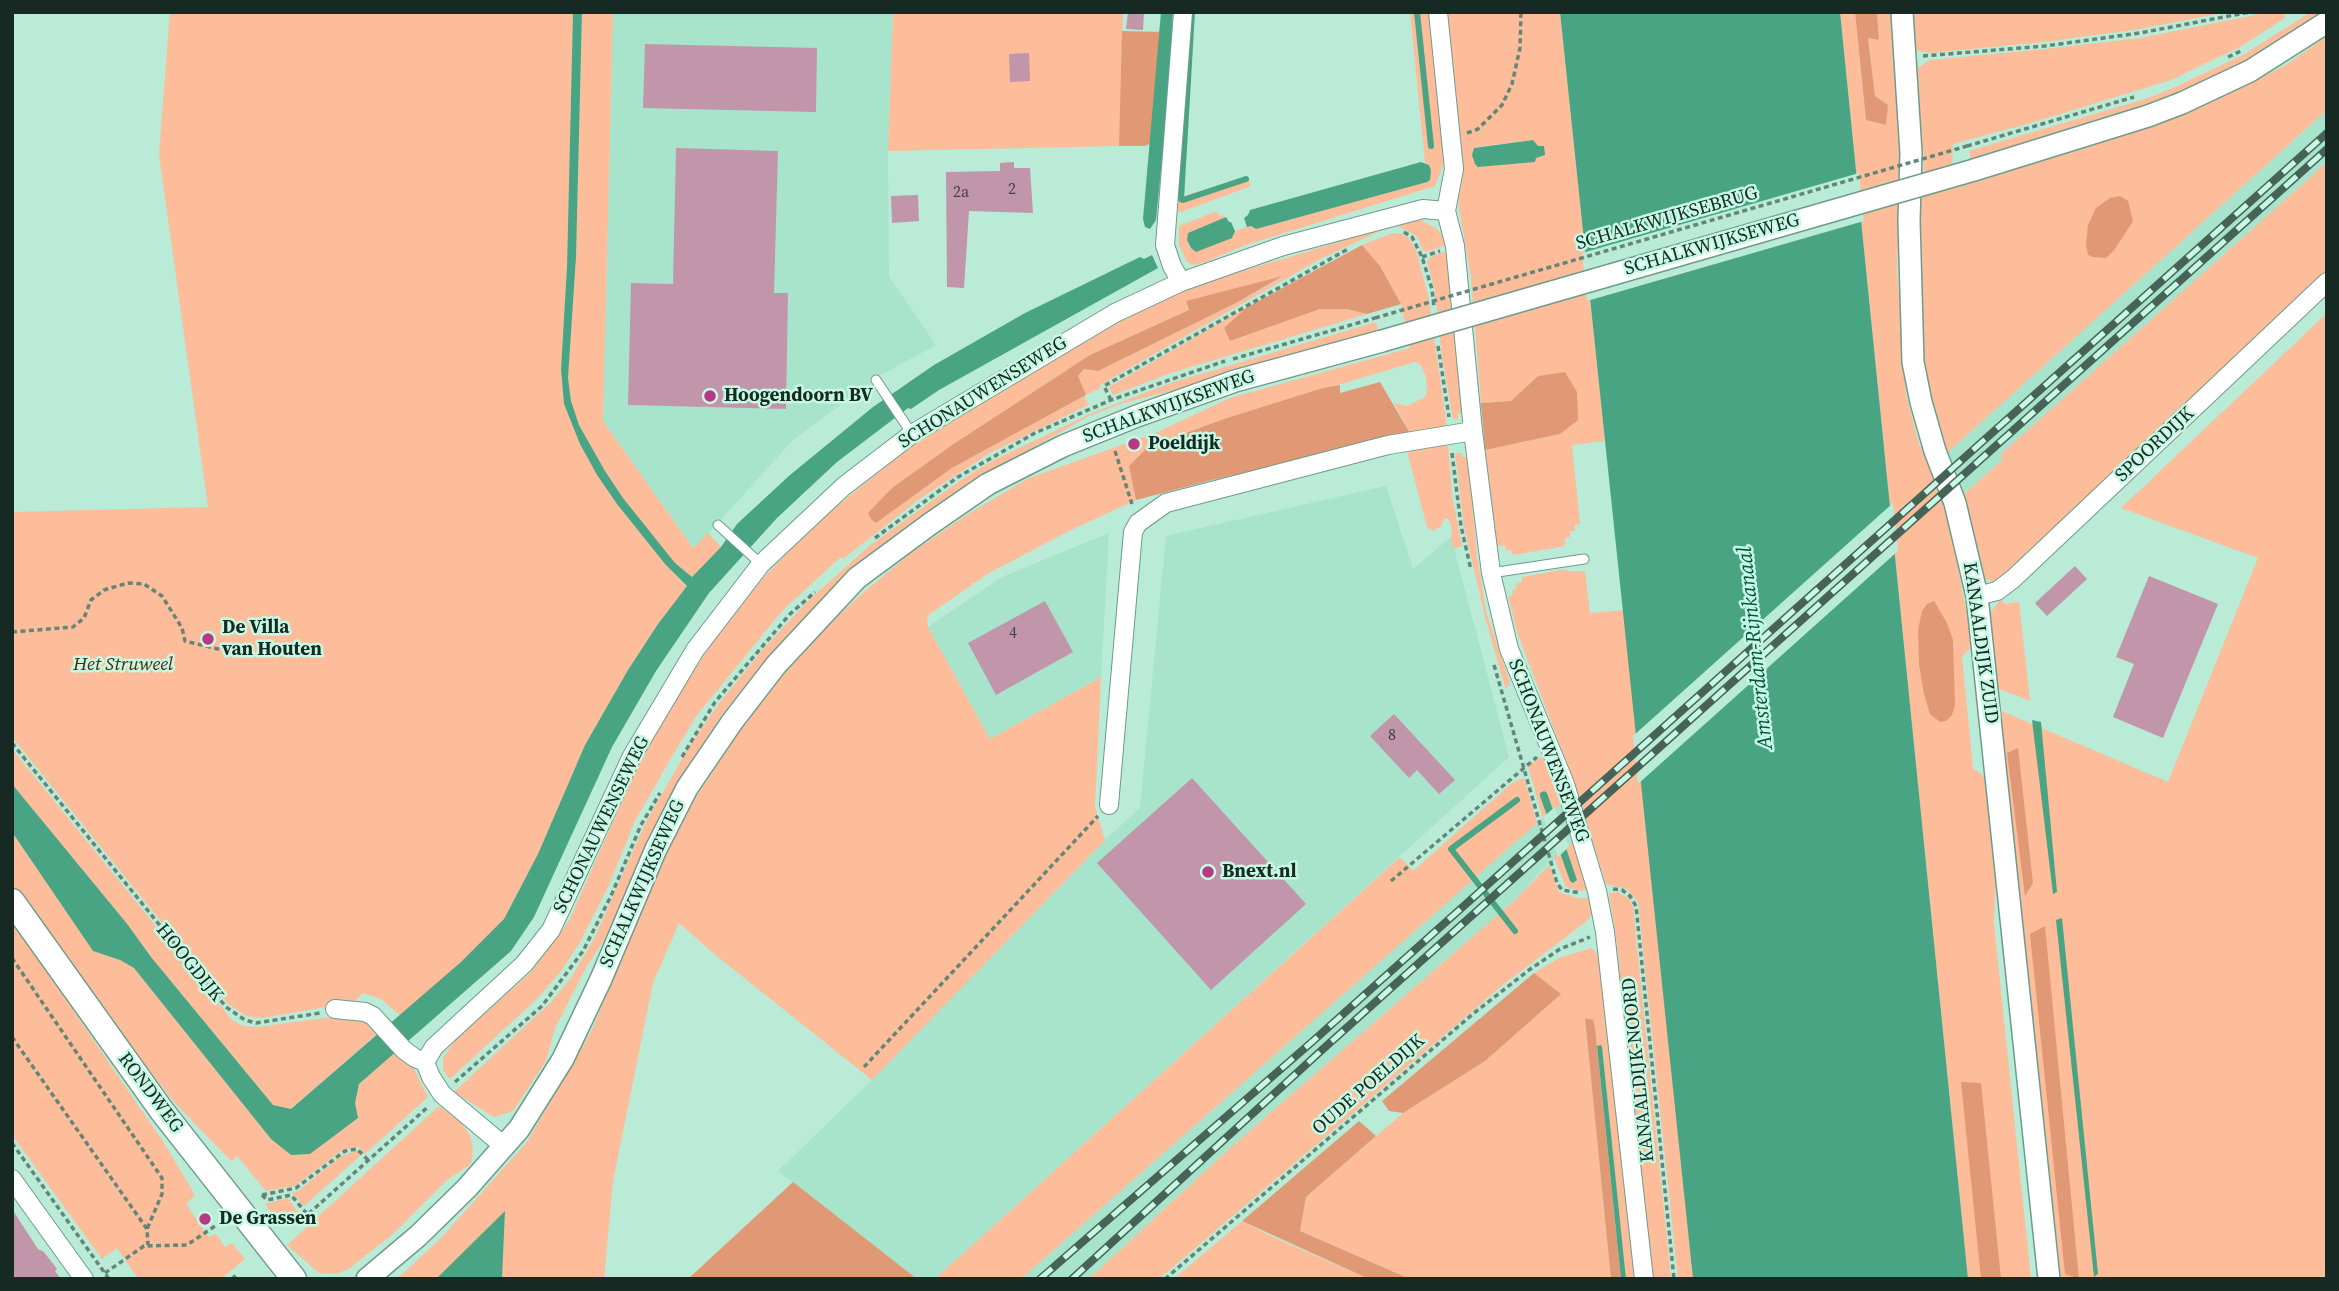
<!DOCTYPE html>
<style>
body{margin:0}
#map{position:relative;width:2339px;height:1291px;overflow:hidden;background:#b9ebd7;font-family:"Source Serif 4",serif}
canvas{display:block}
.frame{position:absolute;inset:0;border:14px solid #162922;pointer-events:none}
</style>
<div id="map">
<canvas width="2339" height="1291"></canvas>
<div class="frame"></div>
</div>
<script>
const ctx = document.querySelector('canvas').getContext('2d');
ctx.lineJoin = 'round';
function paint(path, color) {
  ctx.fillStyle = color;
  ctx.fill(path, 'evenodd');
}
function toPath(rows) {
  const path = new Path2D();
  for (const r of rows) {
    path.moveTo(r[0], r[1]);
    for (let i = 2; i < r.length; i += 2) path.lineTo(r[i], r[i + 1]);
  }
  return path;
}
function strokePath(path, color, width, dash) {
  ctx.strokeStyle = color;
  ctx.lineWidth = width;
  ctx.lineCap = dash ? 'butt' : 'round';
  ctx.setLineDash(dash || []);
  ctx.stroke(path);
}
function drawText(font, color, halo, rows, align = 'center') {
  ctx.font = font + ' "Source Serif 4",serif';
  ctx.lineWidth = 5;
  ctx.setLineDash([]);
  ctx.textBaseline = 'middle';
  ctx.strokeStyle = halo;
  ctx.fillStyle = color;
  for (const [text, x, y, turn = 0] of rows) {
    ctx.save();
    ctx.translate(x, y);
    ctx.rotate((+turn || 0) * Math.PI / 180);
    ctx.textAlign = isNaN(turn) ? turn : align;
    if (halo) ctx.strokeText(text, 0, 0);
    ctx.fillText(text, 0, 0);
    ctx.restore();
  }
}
paint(toPath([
 [613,12,893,12,888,151,889,277,936,345,879,376,793,440,694,549,603,421],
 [2327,110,2327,162,2001,454,2002,460,1963,495,1541,871,1516,899,1230,1148,1089,1279,1021,1279,1561,801],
 [1386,486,1413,569,1451,537,1509,757,935,1279,917,1279,778,1171,872,1080,1095,849,1140,808,1166,536],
 [1109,533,1101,677,990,739,928,627,1002,577]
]), '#a8e3cb');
paint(toPath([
 [170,12,573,12,567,267,561,369,564,404,580,444,597,475,617,504,665,564,687,587,658,624,628,670,585,745,538,854,504,919,484,942,401,1016,381,999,363,993,350,1006,337,1005,263,1018,246,1016,227,1003,12,737,12,512,208,507,159,154],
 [582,12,613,12,603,421,693,548,708,533,721,547,692,577,675,563,623,498,605,471,579,425,571,401,568,378,576,257],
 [893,12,1123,12,1119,146,888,151],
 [1186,12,1193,12,1184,196,1247,176,1251,186,1181,212,1176,211],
 [1410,12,1430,12,1445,160,1435,186,1246,245,1203,263,1194,265,1187,262,1179,245,1179,226,1217,211,1219,216,1223,215,1224,218,1188,233,1187,240,1190,248,1247,227,1251,226,1256,229,1430,180,1429,165,1425,162],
 [1446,12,1560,12,1605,441,1572,445,1580,524,1575,525,1575,531,1570,531,1570,537,1565,538,1565,546,1513,555,1511,550,1506,550,1504,545,1496,546,1485,450,1560,434,1538,376,1511,401,1481,403,1471,278,1458,203,1463,174],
 [1533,140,1544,155,1536,158,1474,154,1474,148,1476,147],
 [1840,12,1855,12,1866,120,1886,125,1888,105,1875,96,1868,37,1879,40,1877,12,1893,12,1901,140,1897,270,1906,394,1919,444,1930,467,1948,517,1973,645,1962,657,1973,768,1987,779,1996,872,1994,924,2031,1279,1968,1279],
 [1911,12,2228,12,2139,29,2044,42,1930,53,1916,50,1913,43],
 [2270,12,2284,12,2285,18,2240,47,2171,80,2034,122,1953,144,1951,186,2045,160,2153,126,2187,113,2286,65,2327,36,2327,110,1946,454,1932,408,1924,352,1920,204,1923,194,1924,153,1918,136,1916,69,1930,60,2045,49,2140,38],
 [2311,12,2323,12,2247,61,2178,94,2144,107,1971,159,1969,151,2142,100,2173,88,2243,55],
 [2327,162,2327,272,2019,568,2006,578,1994,582,1984,578,1980,569,1963,495,2002,460,2001,454],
 [1420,220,1436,228,1445,240,1446,245,1430,251,1423,251,1417,236,1399,227,1398,223],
 [1389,227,1322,258,1100,385,1101,388,1086,395,1078,376,1084,369,1098,371,1236,303,1283,277,1186,302,1189,310,1090,355,952,445,892,488,876,523,952,468,1085,396,1088,405,990,453,922,497,843,559,841,557,783,610,697,715,671,758,635,821,608,887,580,942,561,971,538,998,450,1079,443,1070,443,1058,455,1040,530,973,569,921,645,749,675,699,718,634,765,576,817,522,905,451,942,425,1126,318,1179,290],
 [1400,233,1409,238,1416,251,1428,295,1447,427,1411,435,1394,403,1407,406,1425,397,1427,393,1426,377,1421,365,1415,362,1224,419,1148,447,1129,467,1136,500,1069,531,989,573,927,616,928,627,990,739,1101,677,1095,807,1105,840,872,1080,713,953,679,923,653,983,613,1181,604,1279,502,1279,505,1212,436,1279,397,1279,441,1238,527,1142,592,1030,649,889,694,800,756,706,825,628,865,591,911,553,968,514,1029,478,1155,433,1230,398,1410,348,1401,304,1380,266,1362,245,1390,234],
 [1447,251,1464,413,1458,413,1458,419,1453,419,1442,357,1435,291,1427,261,1431,257],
 [1246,308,1224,328,1230,341,1320,309,1347,309,1367,314,1171,373,1113,395,1109,387],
 [2327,313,2327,1279,2061,1279,2028,972,1997,709,2168,782,2258,558,2121,508],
 [1376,322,1378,331,1201,383,1124,403,1089,416,1025,452,1022,457,834,589,799,623,752,677,722,715,685,770,663,808,604,940,587,966,555,1028,546,1061,513,1111,494,1117,454,1092,551,1002,571,978,595,937,645,824,687,750,720,702,766,646,809,600,868,547,961,480,994,460,1092,413,1171,383],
 [1448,444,1452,496,1462,546,1454,549,1451,537,1452,528,1449,520,1445,518,1440,527,1434,531,1427,527,1408,455,1411,446],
 [1455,453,1462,453,1462,457,1468,457,1477,556,1486,611,1510,683,1506,690,1485,617,1464,526],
 [1566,569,1567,571,1585,571,1590,613,1624,610,1693,1279,1678,1279,1638,902,1627,889,1606,884,1575,785,1517,632,1508,596,1513,595,1512,590,1517,589,1516,584,1522,582,1522,577],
 [2001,599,2005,604,2019,602,2030,701,1994,687,1986,618],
 [12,749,232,1020,243,1026,257,1027,347,1015,368,1021,377,1034,291,1109,273,1105,151,957,128,925,12,784],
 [1543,756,1562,803,1543,819,1528,766],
 [1524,778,1537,823,1021,1279,935,1279,1400,857,1413,871,1512,783],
 [12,832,93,951,120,960,134,968,271,1139,291,1155,355,1103,359,1084,395,1051,412,1065,428,1097,365,1154,359,1147,342,1150,295,1186,266,1191,237,1156,231,1161,174,1102,77,978,12,888],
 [1575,840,1589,889,1581,891,1566,887,1554,857],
 [1549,865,1559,892,1577,898,1591,898,1594,910,1587,921,1504,984,1159,1279,1089,1279,1230,1148,1516,899],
 [1618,892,1630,899,1633,907,1671,1279,1652,1279,1616,936,1609,893],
 [12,921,166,1146,195,1195,186,1204,205,1232,209,1237,216,1234,225,1247,232,1243,245,1259,221,1279,138,1279,117,1248,102,1259,12,1135],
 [1591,948,1601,957,1635,1279,1626,1279,1602,1047,1597,1046,1595,1028,1585,1018,1611,1279,1410,1279,1300,1231,1306,1197,1403,1113,1485,1061,1560,994,1534,973,1559,958],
 [439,1106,460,1122,470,1135,473,1149,471,1164,447,1180,393,1234,350,1268,336,1274,319,1273,287,1245],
 [357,1151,361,1155,304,1206,292,1193,298,1191,341,1156],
 [288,1198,298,1212,280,1226,265,1204],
 [1242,1221,1275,1238,1369,1279,1174,1279]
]), '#fdbc9a');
paint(toPath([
 [1855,12,1877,12,1879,40,1868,38,1875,96,1888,105,1886,125,1866,120],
 [1122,31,1164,32,1154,142,1145,146,1119,146],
 [2120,196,2128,201,2133,221,2115,249,2106,258,2093,257,2088,255,2086,245,2088,225,2096,208,2110,198],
 [1362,245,1380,266,1401,304,1367,314,1347,309,1320,309,1230,341,1224,328,1246,308],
 [1283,276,1236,303,1098,371,1084,369,1078,376,1086,395,952,468,876,523,871,519,868,513,892,488,952,445,1090,355,1189,310,1186,301],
 [1565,372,1577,392,1578,420,1560,434,1485,450,1481,403,1511,401,1538,376],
 [1380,382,1411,435,1216,479,1136,500,1129,466,1148,447,1224,419,1323,388,1340,385,1340,393],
 [1934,601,1947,623,1953,640,1955,705,1952,715,1946,721,1940,722,1930,714,1924,694,1919,665,1918,630,1922,611,1927,604],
 [2018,748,2033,883,2025,896,2007,753],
 [2045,926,2079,1279,2065,1274,2030,934],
 [1534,973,1561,994,1485,1061,1403,1113,1389,1111,1382,1101],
 [1585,1018,1593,1020,1595,1028,1621,1279,1611,1279],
 [1961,1082,1981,1083,2001,1279,1981,1279],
 [1359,1121,1376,1136,1306,1197,1300,1231,1410,1279,1369,1279,1242,1221],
 [793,1182,917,1279,688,1279]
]), '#e09974');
paint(toPath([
 [573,12,582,12,576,257,568,378,571,401,579,425,605,471,623,498,675,563,692,577,721,547,737,524,790,475,873,407,934,365,1025,313,1140,257,1144,259,1152,255,1158,268,939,390,911,409,908,408,837,462,777,518,709,593,656,671,612,747,534,917,511,951,359,1084,355,1103,358,1118,310,1154,291,1155,271,1139,134,968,120,960,93,951,12,832,12,784,128,925,151,957,273,1105,291,1109,461,962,504,919,538,854,585,745,628,670,658,624,687,586,665,564,617,504,597,475,580,444,564,404,561,369,567,267],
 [1161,12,1173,12,1168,99,1156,220,1150,229,1145,227,1143,219],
 [1560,12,1840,12,1968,1279,1693,1279],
 [1533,140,1538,146,1544,146,1545,155,1536,158,1535,162,1478,167,1475,164,1472,155,1474,148],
 [1421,162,1429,165,1431,170,1430,180,1427,182,1256,229,1251,226,1247,227,1244,218,1248,215,1250,210],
 [1226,217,1229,222,1231,222,1235,231,1232,238,1196,252,1191,248,1187,240,1188,233],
 [2032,720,2041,722,2057,892,2053,894],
 [1544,791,1547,793,1577,880,1573,883,1570,881,1540,796,1540,793],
 [2062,918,2098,1274,2094,1277,2056,920],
 [1601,1045,1602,1047,1626,1279,1621,1279,1597,1046],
 [505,1211,502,1279,436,1279]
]), '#49a484');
paint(toPath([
 [1859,173,1864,221,1587,301,1582,253],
 [1893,503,1898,551,1638,784,1633,736],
 [1555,807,1569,847,1558,857,1543,817]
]), '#b9ebd7');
strokePath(toPath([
 [1192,12,1181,199,1183,200,1246,179],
 [1417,12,1431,146],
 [1515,931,1451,849,1517,800]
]), '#49a484', 6);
paint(toPath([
 [1128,12,1144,12,1143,30,1126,29],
 [645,44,817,48,816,112,643,108],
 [1029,53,1030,81,1010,82,1009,54],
 [676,148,778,151,774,293,788,293,786,409,628,405,631,283,673,284],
 [1014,162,1014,168,1030,168,1033,213,969,211,964,288,947,287,946,172,1000,171,1000,163],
 [918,195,919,221,892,223,891,196],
 [2075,566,2087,579,2047,616,2035,603],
 [2149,576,2218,604,2163,738,2113,717,2134,664,2116,657],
 [1045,601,1073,652,996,695,968,643],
 [1394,714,1455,780,1439,794,1417,770,1409,778,1370,736],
 [1192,778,1306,904,1211,990,1097,863],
 [12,1209,38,1249,44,1252,57,1269,55,1271,61,1279,12,1279]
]), '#c196ab');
const service = toPath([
 [876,380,912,434],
 [718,525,761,564],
 [1491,573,1584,559]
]);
const minor = toPath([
 [1438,12,1454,169,1446,211,1455,246,1473,431,1491,573,1509,649,1565,784,1597,891,1605,932,1644,1279],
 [1181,282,1172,266,1165,245,1183,12],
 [1977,596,1997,591,2013,579,2327,282],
 [1109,805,1133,532,1138,523,1166,503,1388,445,1473,431],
 [335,1009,365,1012,373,1016,404,1050,415,1058,425,1062],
 [505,1147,442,1094,431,1077,425,1062,434,1047,524,964,551,930,632,756,695,650,761,564,844,486,912,434,1115,313,1181,282,1283,246,1423,209,1446,211],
 [12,1179,84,1279]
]);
const tertiary = toPath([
 [1902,12,1911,153,1909,221,1913,362,1921,402,1935,451,1955,503,1977,596,2049,1279],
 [1974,170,2148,116,2182,103,2250,71,2327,22],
 [367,1279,418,1236,467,1188,519,1129,563,1059,601,979,656,849,687,788,732,722,776,665,857,578,930,524,988,484,1063,446,1137,416,1235,381,1382,341]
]);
const secondary = toPath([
 [12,901,162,1111,294,1279]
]);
strokePath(service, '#6d9d8a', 11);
strokePath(minor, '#6d9d8a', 20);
strokePath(tertiary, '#6d9d8a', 24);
strokePath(secondary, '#6d9d8a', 27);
strokePath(toPath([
 [1923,56,2045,46,2140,33,2250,12],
 [2228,57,2243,50],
 [1467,133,1478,129,1502,105,1512,84,1520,48,1521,12],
 [1967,146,2134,97],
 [1404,232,1412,237,1422,257,1432,289,1434,307],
 [1422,257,1440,251],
 [1438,346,1449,417],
 [1233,359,1375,318],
 [1111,400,1104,386,1348,249],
 [1115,451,1132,504],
 [1452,453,1461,526,1471,570],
 [875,538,958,477,1035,433,1111,400,1225,361],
 [12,632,73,627,84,618,91,600,104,590,128,583,144,584,162,596,182,628,185,641,226,651,229,644],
 [1494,665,1557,883,1562,890,1581,893],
 [12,743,226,1007,245,1020,256,1023,320,1013],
 [682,757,715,702,790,614,815,592],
 [1391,881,1537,757],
 [1613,889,1622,890,1630,896,1636,906,1674,1279],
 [12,958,162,1178,162,1194,147,1229],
 [12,1037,147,1229,148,1245],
 [864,1067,1098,816],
 [455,1082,542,1006,583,951,611,896,641,825,660,793],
 [12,1143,109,1279],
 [262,1195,296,1188,345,1151,357,1149,368,1160],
 [262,1195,267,1200,291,1195,307,1214],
 [296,1225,429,1106],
 [105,1273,144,1246,187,1245,215,1226],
 [232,1279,237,1274],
 [1165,1279,1474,1013,1529,970,1560,949,1590,937]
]), '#648678', 3.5, [5, 3.5]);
strokePath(service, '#fff', 9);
strokePath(minor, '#fff', 18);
strokePath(tertiary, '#fff', 21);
strokePath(secondary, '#fff', 24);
const rail = toPath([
 [1040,1279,1313,1041,2327,133],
 [1072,1279,1323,1049,2327,149]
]);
strokePath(rail, '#476358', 8);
strokePath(rail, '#c6f9e4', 5, [16]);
const tertiaryBridge = toPath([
 [1382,341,1974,170]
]);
strokePath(tertiaryBridge, '#6d9d8a', 24, []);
strokePath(toPath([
 [1375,318,1967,146]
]), '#648678', 3.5, [5, 3.5]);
strokePath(tertiaryBridge, '#fff', 21);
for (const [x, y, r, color] of [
 [710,396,7,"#b83884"],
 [1134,444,7,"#b83884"],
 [208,639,7,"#b83884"],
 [1208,872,7,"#b83884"],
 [205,1219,7,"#b83884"]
]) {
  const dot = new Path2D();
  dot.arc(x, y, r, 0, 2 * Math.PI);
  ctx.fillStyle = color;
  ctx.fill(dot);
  strokePath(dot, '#c6f9e4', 2.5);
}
drawText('16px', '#414444', null, [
 ["2",1012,190],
 ["2a",961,193],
 ["4",1013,634],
 ["8",1392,736]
]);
drawText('19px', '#162922', '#c6f9e4', [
 ["SCHALKWIJKSEBRUG",1667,219,-16],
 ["SCHALKWIJKSEWEG",1712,245,-16],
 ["SCHONAUWENSEWEG",983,393,-32],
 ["SCHALKWIJKSEWEG",1169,407,-20],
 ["SPOORDIJK",2155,445,-43],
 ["KANAALDIJK ZUID",1980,643,82],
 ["SCHONAUWENSEWEG",1548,751,69],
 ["SCHONAUWENSEWEG",602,825,-64],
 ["SCHALKWIJKSEWEG",643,884,-66],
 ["HOOGDIJK",189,963,51],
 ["KANAALDIJK-NOORD",1639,1070,-96],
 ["OUDE POELDIJK",1369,1085,-41],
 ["RONDWEG",150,1093,53]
]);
drawText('bold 19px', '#162922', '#c6f9e4', [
 ["Hoogendoorn BV",724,396],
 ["Poeldijk",1148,444],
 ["De Villa",222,628],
 ["van Houten",222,650],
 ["Bnext.nl",1222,872],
 ["De Grassen",219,1219]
], 'left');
drawText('italic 19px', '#53250a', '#c6f9e4', [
 ["Het Struweel",123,665]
]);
drawText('italic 21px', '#02523c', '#c6f9e4', [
 ["Amsterdam-Rijnkanaal",1756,648,-96]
]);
</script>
